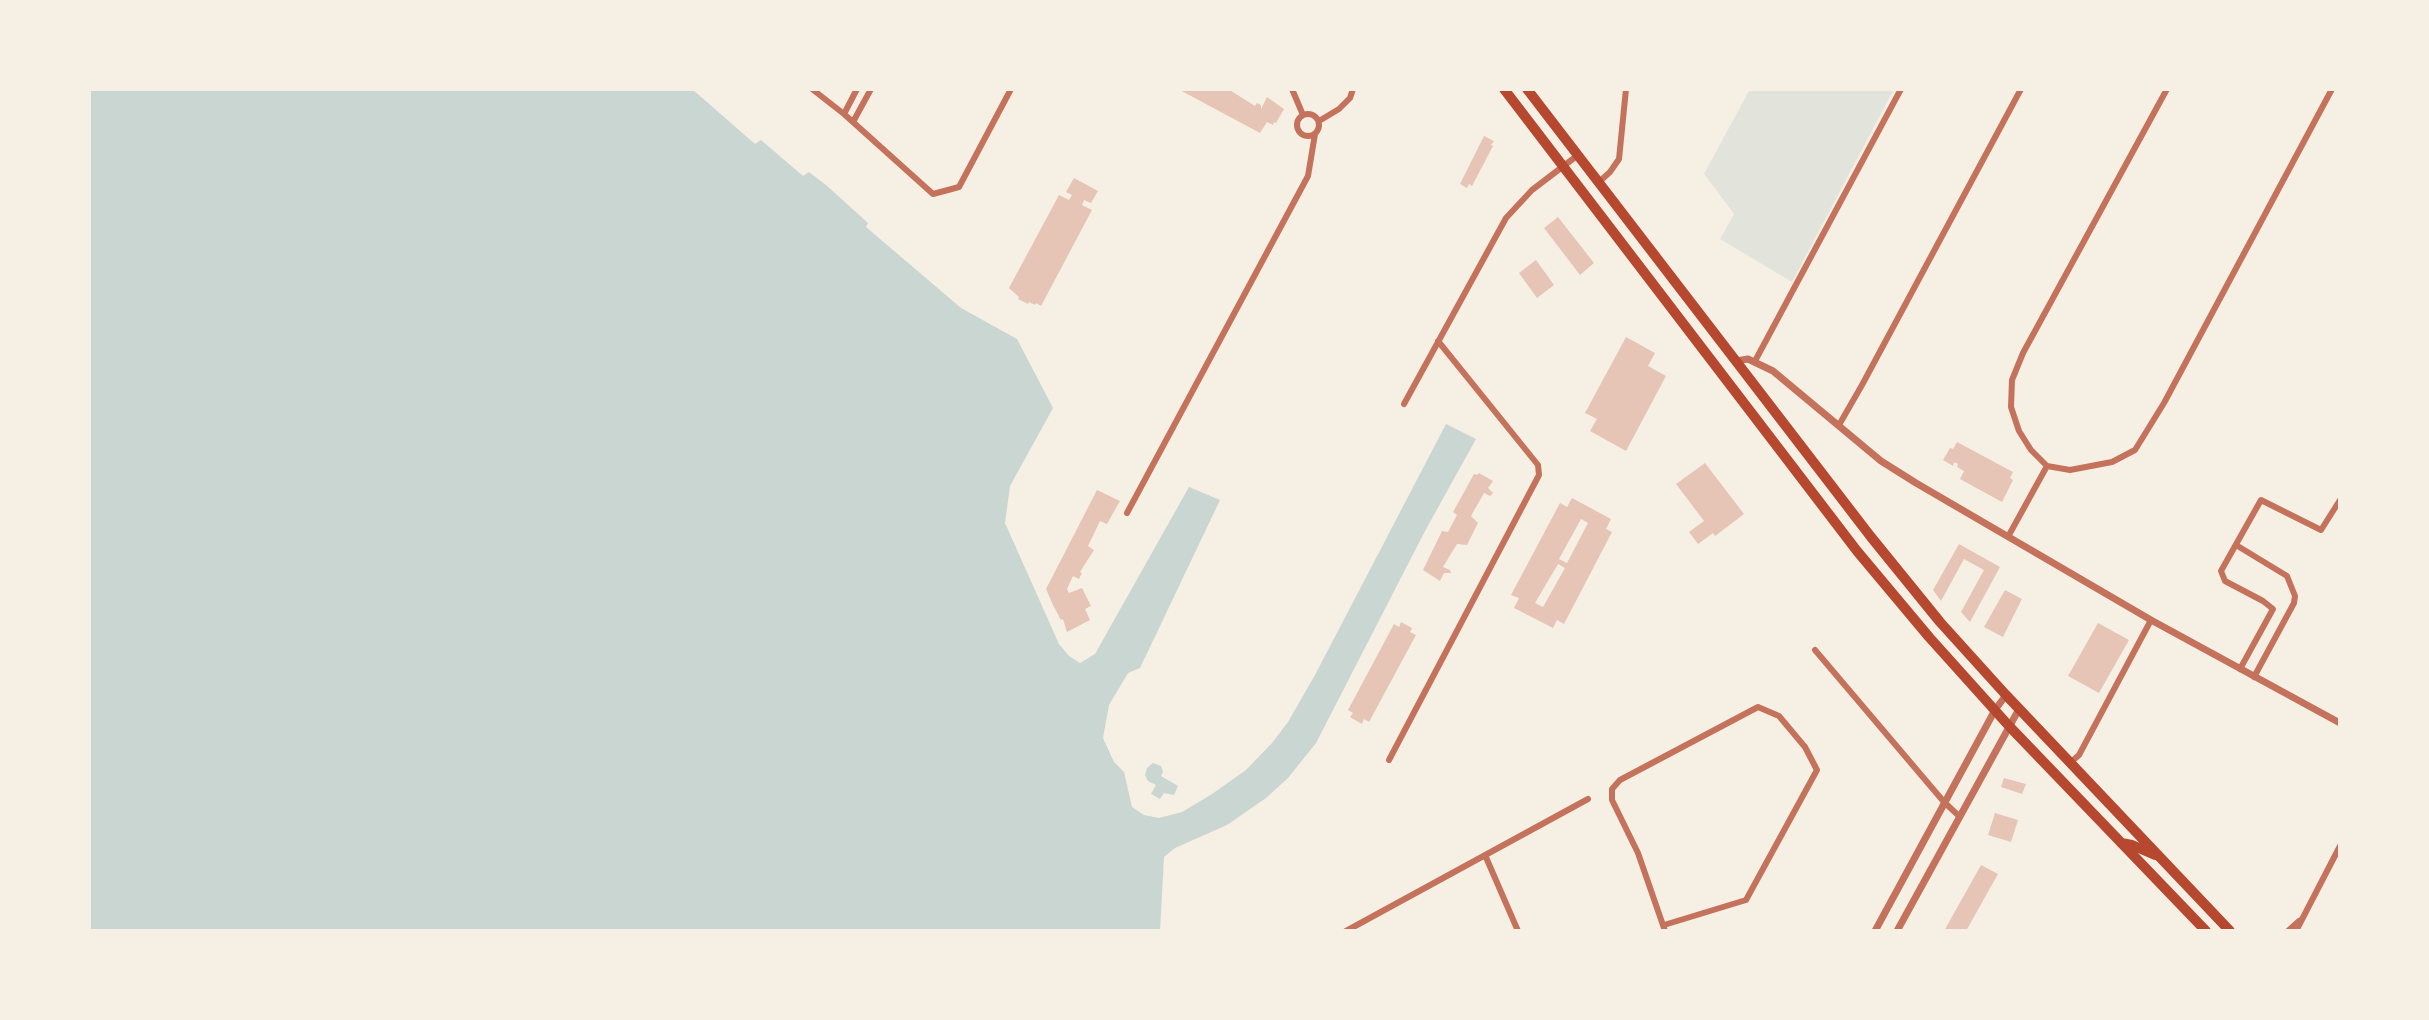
<!DOCTYPE html>
<style>
body{margin:0}
#map{position:relative;width:2429px;height:1020px;overflow:hidden;background:#f6efe4;font-family:Lato,sans-serif}
canvas{display:block}
.frame{position:absolute;inset:0;border:91px solid #f6efe4;pointer-events:none}
</style>
<div id="map">
<canvas width="2429" height="1020"></canvas>
<div class="frame"></div>
</div>
<script>
const ctx = document.querySelector('canvas').getContext('2d');
ctx.lineJoin = 'round';
function paint(path, color) {
  ctx.fillStyle = color;
  ctx.fill(path, 'evenodd');
}
function toPath(rows) {
  const path = new Path2D();
  for (const r of rows) {
    if (r.length === 3) {
      path.moveTo(r[0] + r[2], r[1]);
      path.arc(r[0], r[1], r[2], 0, 2 * Math.PI);
      continue;
    }
    path.moveTo(r[0], r[1]);
    for (let i = 2; i < r.length; i += 2) path.lineTo(r[i], r[i + 1]);
  }
  return path;
}
function strokePath(path, color, width, dash) {
  ctx.strokeStyle = color;
  ctx.lineWidth = width;
  ctx.lineCap = dash ? 'butt' : 'round';
  ctx.setLineDash(dash || []);
  ctx.stroke(path);
}
paint(toPath([
 [1750,89,1894,89,1792,282,1720,239,1734,214,1704,174]
]), '#e2e4dc');
paint(toPath([
 [89,89,692,89,755,144,761,140,803,176,809,172,826,185,868,223,866,227,961,308,1017,339,1053,408,1010,486,1005,523,1059,644,1069,656,1080,663,1095,654,1189,487,1220,500,1140,668,1128,673,1109,705,1103,738,1114,762,1124,772,1132,807,1144,815,1159,818,1182,812,1212,794,1246,770,1272,743,1288,722,1315,675,1446,424,1476,439,1425,531,1316,743,1288,778,1266,798,1227,825,1175,848,1164,857,1160,931,89,931],
 [1153,763,1161,766,1163,772,1161,776,1178,786,1174,795,1164,793,1160,799,1151,794,1156,785,1148,781,1145,775,1147,768]
]), '#c9d6d2');
paint(toPath([
 [1178,89,1228,89,1255,106,1257,103,1261,105,1261,109,1267,97,1284,109,1276,123,1274,122,1273,125,1267,122,1260,133],
 [1484,136,1494,141,1491,145,1493,146,1472,186,1469,184,1467,188,1460,184],
 [1074,178,1098,191,1091,203,1084,200,1082,205,1092,210,1041,306,1036,303,1035,305,1029,302,1028,304,1018,299,1019,297,1009,288,1059,195,1069,200,1072,195,1066,192],
 [1558,217,1594,263,1580,275,1544,228],
 [1536,260,1554,285,1537,298,1519,273],
 [1626,337,1655,353,1648,366,1666,376,1626,451,1590,431,1597,419,1585,413],
 [1957,442,2013,472,2010,478,2013,480,2002,502,1960,479,1964,471,1957,467,1958,464,1954,462,1953,466,1943,460,1950,448,1953,449],
 [1705,463,1744,514,1715,536,1713,533,1698,544,1689,532,1704,521,1676,484],
 [1479,473,1493,481,1488,488,1493,493,1490,496,1484,493,1471,516,1478,523,1467,545,1457,544,1443,567,1450,570,1451,573,1444,573,1440,581,1423,570,1442,531,1448,532,1457,515,1453,512,1474,474,1477,475],
 [1097,490,1120,501,1107,524,1100,521,1088,546,1094,550,1080,572,1082,573,1079,579,1073,576,1067,589,1069,593,1082,588,1091,606,1085,609,1090,620,1067,632,1063,619,1061,620,1053,605,1046,589],
 [1572,498,1611,519,1606,529,1612,532,1564,624,1557,620,1553,628,1514,608,1519,598,1511,595,1560,503,1567,507],
 [1581,519,1588,523,1567,563,1559,559],
 [1558,564,1565,568,1543,607,1535,603],
 [1959,544,2000,567,1970,622,1961,612,1984,570,1964,559,1941,601,1933,590],
 [2005,590,2022,599,2003,637,1984,627],
 [1401,622,1412,628,1410,632,1416,635,1369,722,1364,719,1362,724,1350,717,1353,713,1348,710,1394,624,1399,627],
 [2098,623,2129,640,2099,693,2068,676],
 [2004,778,2026,784,2022,794,2001,787],
 [1995,813,2018,820,2011,842,1988,835],
 [1981,865,1998,874,1966,931,1944,931]
]), '#e6c5b7');
strokePath(toPath([
 [812,89,844,114,933,194,959,187,1011,89],
 [1292,89,1303,115],
 [2167,89,2023,353,2012,380,2011,407,2019,431,2031,450,2047,466,2070,470,2112,462,2135,450,2164,403,2332,89],
 [1308,125,11],
 [844,114,857,89],
 [1319,121,1339,109,1350,98,1353,89],
 [853,122,871,89],
 [1599,182,1610,172,1619,159,1626,89],
 [1755,361,1901,89],
 [1404,404,1506,218,1532,190,1578,155],
 [1839,425,1862,385,2021,89],
 [1127,513,1308,176,1315,134],
 [2009,535,2047,466],
 [2236,545,2287,576,2295,596,2294,603,2254,677],
 [1815,650,1944,802,1959,816],
 [2240,669,2273,609,2263,601,2225,581,2221,571,2261,500,2321,530,2340,500],
 [1389,760,1539,475,1538,465,1534,460,1438,341],
 [2070,763,2079,755,2151,620],
 [1485,855,1518,931],
 [1664,925,1746,900,1817,770,1805,747,1779,716,1758,707,1620,780,1612,789,1612,800,1638,853,1665,931],
 [1346,931,1588,799],
 [2288,931,2299,921],
 [2296,931,2340,846]
]), '#c5725c', 6);
strokePath(toPath([
 [1736,361,1748,359,1773,371,1881,461,1916,483,2151,620,2340,723],
 [1875,931,1995,710,2006,695],
 [1897,931,2019,709]
]), '#c5725c', 7);
strokePath(toPath([
 [1504,89,1857,551,1929,637,2009,726,2206,931],
 [1527,89,1871,537,1940,622,2006,695,2230,931],
 [2121,843,2132,845,2155,855]
]), '#b5482f', 10);
</script>
